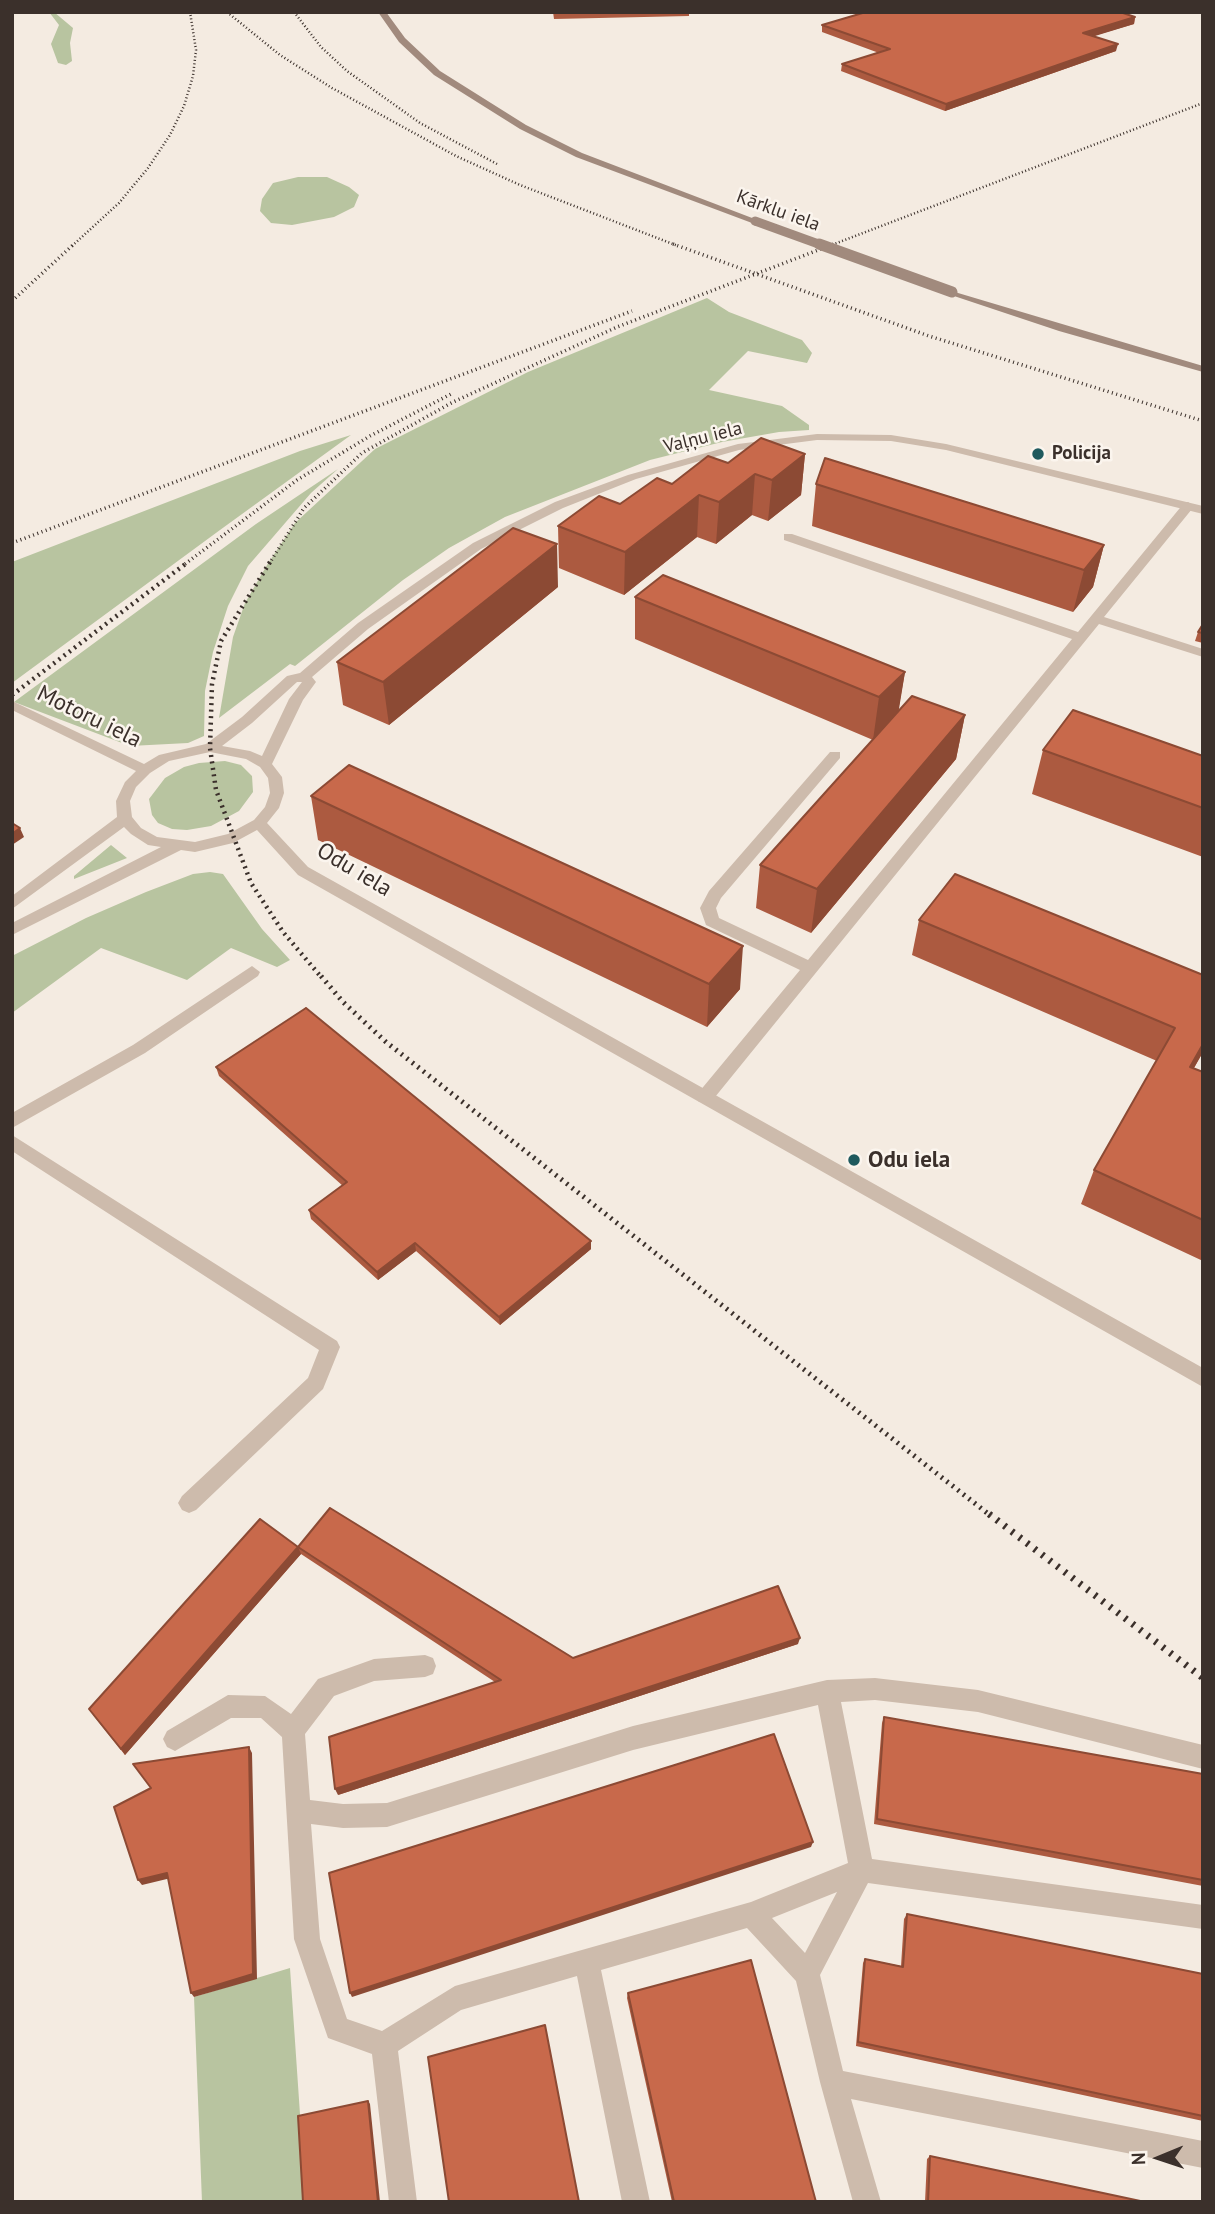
<!DOCTYPE html>
<meta charset="utf-8">
<style>
body{margin:0}
#map{position:relative;width:1215px;height:2214px;overflow:hidden;background:#f4ebe1;font-family:"PT Sans",sans-serif}
canvas{display:block}
.frame{position:absolute;inset:0;border:14px solid #3b302b;pointer-events:none}
.north{position:absolute;left:1124px;top:2123px;width:70px;height:70px;-webkit-text-stroke:5px #fbf5ee;paint-order:stroke;rotate:268deg;font-size:19px;font-weight:700;line-height:28px;text-align:center;color:#3b302b}
.north::after{content:'';display:block;margin:auto;width:24px;height:32px;background:#3b302b;clip-path:polygon(50% 0,100% 100%,50% 72%,0 100%)}
</style>
<div id="map">
<canvas width="1215" height="2214"></canvas>
<div class="frame"></div>
<div class="north">N</div>
</div>
<script>
const ctx = document.querySelector('canvas').getContext('2d');
ctx.lineJoin = 'round';
function paint(path, color) {
  ctx.fillStyle = color;
  ctx.fill(path, 'evenodd');
}
function toPath(rows) {
  const path = new Path2D();
  for (const r of rows) {
    path.moveTo(r[0], r[1]);
    for (let i = 2; i < r.length; i += 2) path.lineTo(r[i], r[i + 1]);
  }
  return path;
}
function strokePath(path, color, width, dash) {
  ctx.strokeStyle = color;
  ctx.lineWidth = width;
  ctx.lineCap = dash ? 'butt' : 'round';
  ctx.setLineDash(dash || []);
  ctx.stroke(path);
}
function drawText(font, color, halo, rows, align = 'center') {
  ctx.font = font + ' "PT Sans",sans-serif';
  ctx.lineWidth = 5;
  ctx.setLineDash([]);
  ctx.textBaseline = 'middle';
  ctx.strokeStyle = halo;
  ctx.fillStyle = color;
  for (const [text, x, y, turn = 0] of rows) {
    ctx.save();
    ctx.translate(x, y);
    ctx.rotate((+turn || 0) * Math.PI / 180);
    ctx.textAlign = isNaN(turn) ? turn : align;
    if (halo) ctx.strokeText(text, 0, 0);
    ctx.fillText(text, 0, 0);
    ctx.restore();
  }
}
paint(toPath([
 [49,12,54,12,73,28,70,43,72,61,66,65,58,63,51,44,59,25],
 [298,177,327,177,349,187,359,195,354,207,334,217,292,225,271,223,260,211,262,199,273,183],
 [707,298,729,312,802,340,812,353,807,363,748,351,709,390,782,406,809,425,809,430,779,432,722,442,650,460,505,517,449,548,403,580,295,666,290,664,219,718,233,637,245,603,267,565,295,523,375,449,528,372],
 [351,435,220,530,12,683,12,562,300,451],
 [338,469,311,493,248,566,228,606,213,652,205,691,204,736,188,743,130,746,14,702,256,524],
 [225,761,241,765,252,776,253,792,239,811,211,826,187,830,172,829,158,823,152,815,149,799,165,778,184,767,199,763],
 [111,845,127,858,74,879,74,876],
 [210,872,223,874,262,929,290,960,277,967,231,948,187,980,101,948,12,1013,12,956,86,918,146,892,193,874],
 [290,1968,306,2202,202,2202,194,1997]
]), '#b8c4a0');
paint(toPath([
 [1188,502,1194,506,1192,509,1104,617,1203,649,1203,657,1099,624,711,1102,699,1102,696,1097,699,1092,800,970,706,925,700,908,709,891,830,752,840,752,840,758,721,898,716,908,719,918,808,960,1072,639,784,540,784,534,792,534,1078,632,1184,503,1188,502],
 [252,966,260,972,258,976,145,1053,12,1128,12,1113,133,1045,252,966],
 [12,1135,337,1341,340,1347,323,1389,196,1510,189,1513,182,1510,178,1503,182,1496,308,1378,319,1350,12,1151,12,1135],
 [425,1655,433,1658,436,1666,433,1674,425,1677,374,1681,334,1696,305,1734,310,1800,343,1804,387,1803,633,1726,827,1680,875,1678,978,1690,1203,1745,1203,1769,978,1712,875,1700,841,1702,872,1859,1203,1905,1203,1929,868,1883,820,1975,843,2071,1203,2141,1203,2168,851,2099,881,2202,853,2202,820,2082,796,1981,747,1928,601,1970,650,2202,622,2202,577,1976,461,2010,398,2051,417,2202,389,2202,372,2054,328,2038,294,1939,282,1737,261,1718,231,1718,175,1751,167,1747,163,1739,167,1731,228,1695,265,1696,291,1714,318,1679,374,1659,425,1655],
 [818,1705,848,1863,751,1902,455,1986,382,2031,347,2019,320,1939,311,1824,343,1828,387,1827,633,1750,818,1705],
 [837,1892,805,1953,772,1918,837,1892]
]), '#cdbbac');
paint(toPath([
 [817,434,891,435,946,444,1203,506,1203,514,946,450,891,441,817,440,739,450,636,479,563,508,481,549,368,629,312,677,316,682,303,700,272,764,282,777,284,793,279,808,267,823,308,867,1203,1368,1203,1387,298,875,257,830,233,843,195,852,181,850,12,935,12,923,161,847,148,845,131,834,124,827,12,909,12,896,117,817,116,801,125,782,136,771,12,710,12,701,144,764,159,755,206,744,242,717,287,676,300,673,358,623,473,543,555,502,628,475,738,444,817,434],
 [297,682,302,682,289,699,262,756,250,751,222,746,252,723,297,682],
 [210,752,246,759,260,767,268,778,270,793,265,807,254,820,228,834,195,842,157,837,141,828,132,817,130,801,136,787,150,773,169,761,210,752]
]), '#cdbbac');
paint(toPath([
 [378,12,386,12,405,38,440,71,526,125,582,153,760,221,752,223,576,157,520,129,434,75,399,42,378,12],
 [948,290,1203,366,1203,372,1059,331,948,294,948,290]
]), '#a18a7d');
strokePath(toPath([
 [227,12,280,55,332,88,456,156,520,185,678,246],
 [294,12,321,47,347,71,420,123,497,164],
 [72,246,119,203,148,168,170,135,184,106,193,76,196,50,190,12],
 [829,246,1203,103]
]), '#3b302b', 2.5, [1, 2.5]);
strokePath(toPath([
 [673,244,929,336,1203,421],
 [12,301,74,244],
 [12,543,632,311],
 [185,564,297,480,370,436,453,393],
 [269,564,304,508,362,453,453,402,617,327,834,244]
]), '#3b302b', 3.5, [1, 3.5]);
strokePath(toPath([
 [270,562,221,641,212,684,210,748,216,790,251,883,283,932,322,978],
 [12,695,188,562]
]), '#3b302b', 4.5, [2, 4.5]);
strokePath(toPath([
 [321,976,343,1002,386,1042,991,1516]
]), '#3b302b', 5, [2, 5]);
strokePath(toPath([
 [989,1514,1203,1678]
]), '#3b302b', 7, [2.5, 7]);
strokePath(toPath([
 [755,221,824,246]
]), '#a18a7d', 9);
strokePath(toPath([
 [819,244,952,292]
]), '#a18a7d', 11);
paint(toPath([
 [553,12,689,12,689,16,554,19],
 [1135,17,1134,24,1093,36,1116,51,945,111,841,71,842,64,879,53,822,32,822,25],
 [805,454,801,495,768,521,752,515,716,544,697,537,624,595,559,568,558,526,620,504,672,484,728,463],
 [816,484,1104,545,1093,587,1073,612,812,526],
 [558,587,389,725,343,705,337,662],
 [635,597,905,672,898,711,965,715,956,759,811,933,756,908,760,865,873,740,635,639],
 [1203,624,1203,643,1195,641,1198,632],
 [1043,750,1203,756,1203,857,1032,794],
 [311,796,740,989,707,1027,318,840],
 [919,920,1203,975,1203,1052,1194,1068,1203,1072,1203,1261,1081,1204,1094,1170,1157,1061,912,955],
 [216,1067,591,1249,500,1325,416,1251,378,1280,311,1219,309,1210,343,1186,219,1076],
 [298,1547,573,1658,798,1644,338,1795,495,1682,301,1554,125,1755,93,1715],
 [884,1717,1203,1774,1203,1886,874,1824,882,1723],
 [907,1914,1203,1974,1203,2121,856,2046,863,1963,865,1959,901,1966,904,1919],
 [628,1993,816,2202,672,2202,627,1998],
 [930,2156,1145,2202,925,2202,927,2159]
]), '#ac5a40');
paint(toPath([
 [1135,17,1134,24,1082,40,1083,33],
 [1118,44,1116,51,945,111,946,104],
 [805,454,801,495,768,521,772,480],
 [755,474,752,515,716,544,719,502],
 [699,495,697,537,624,595,625,552],
 [557,544,558,587,389,725,383,682],
 [1104,545,1093,587,1073,612,1084,570],
 [905,672,898,715,873,740,879,697],
 [965,715,956,759,811,933,817,889],
 [20,828,24,837,12,845,12,834],
 [743,946,740,989,707,1027,709,984],
 [1203,1044,1203,1052,1175,1101,1190,1067],
 [591,1241,591,1249,500,1325,499,1317],
 [415,1243,416,1251,378,1280,377,1272],
 [298,1547,301,1554,125,1755,121,1749],
 [800,1638,798,1644,338,1795,335,1789],
 [249,1747,252,1753,257,1979,194,1997,191,1993],
 [813,1842,811,1847,352,1997,350,1993],
 [167,1873,171,1878,142,1885,138,1880],
 [368,2101,370,2104,380,2202,378,2202]
]), '#8c4a34');
const building = toPath([
 [866,12,1120,12,1135,17,1083,33,1118,44,946,104,842,64,890,49,822,25,866,12],
 [761,438,805,454,772,480,755,474,719,502,699,495,625,552,558,526,599,496,620,504,657,478,672,484,708,456,728,463,761,438],
 [825,458,1104,545,1084,570,816,484,825,458],
 [513,528,557,544,383,682,337,662,513,528],
 [663,575,905,672,879,697,635,597,663,575],
 [1203,624,1203,633,1198,632,1203,624],
 [912,696,965,715,817,889,760,865,912,696],
 [1073,710,1203,756,1203,808,1043,750,1073,710],
 [349,765,743,946,709,984,311,796,349,765],
 [12,823,20,828,12,834,12,823],
 [955,874,1203,975,1203,1044,1190,1067,1203,1072,1203,1220,1094,1170,1175,1028,919,920,955,874],
 [306,1008,591,1241,499,1317,415,1243,377,1272,309,1210,347,1182,216,1067,306,1008],
 [330,1508,573,1658,778,1586,800,1638,335,1789,329,1737,501,1680,298,1547,330,1508],
 [260,1519,298,1547,121,1749,89,1709,260,1519],
 [884,1717,1203,1774,1203,1880,877,1819,884,1717],
 [774,1734,813,1842,350,1993,329,1873,774,1734],
 [249,1747,253,1974,191,1993,167,1873,138,1880,114,1807,151,1788,133,1764,249,1747],
 [907,1914,1203,1974,1203,2116,858,2042,865,1959,903,1967,907,1914],
 [751,1960,816,2202,674,2202,628,1993,751,1960],
 [545,2025,579,2202,449,2202,428,2057,545,2025],
 [368,2101,378,2202,303,2202,298,2116,368,2101],
 [930,2156,1145,2202,928,2202,930,2156]
]);
paint(building, '#c8694b');
strokePath(building, '#8c4a34', 2);
for (const [x, y, r, color] of [
 [1038,454,7,"#1f5a5e"],
 [854,1160,7,"#1f5a5e"]
]) {
  const dot = new Path2D();
  dot.arc(x, y, r, 0, 2 * Math.PI);
  ctx.fillStyle = color;
  ctx.fill(dot);
  strokePath(dot, '#fbf5ee', 2.5);
}
drawText('19px', '#3b302b', '#fbf5ee', [
 ["Kārklu iela",778,211,20],
 ["Vaļņu iela",703,438,-14]
]);
drawText('bold 19px', '#3b302b', '#fbf5ee', [
 ["Policija",1052,454]
], 'left');
drawText('23px', '#3b302b', '#fbf5ee', [
 ["Motoru iela",89,717,26],
 ["Odu iela",354,870,31]
]);
drawText('bold 23px', '#3b302b', '#fbf5ee', [
 ["Odu iela",868,1160]
], 'left');
</script>
